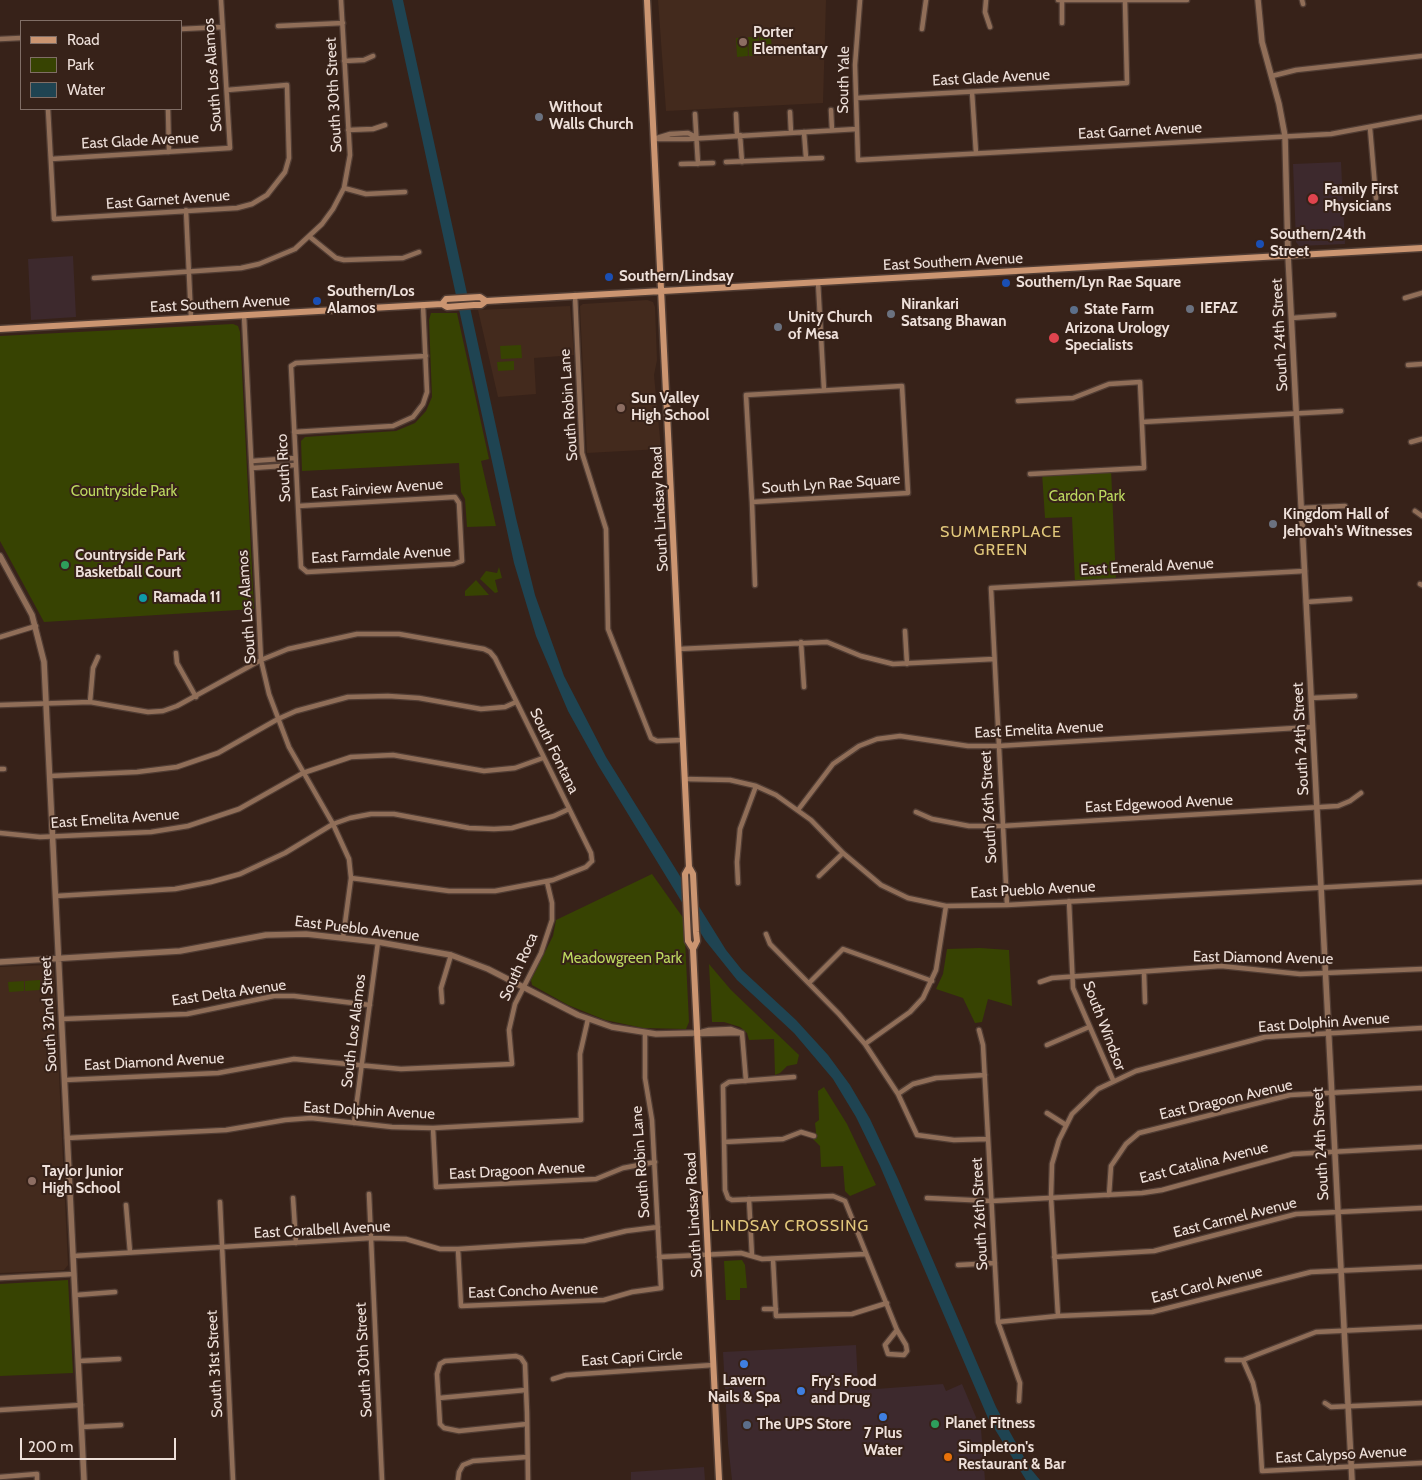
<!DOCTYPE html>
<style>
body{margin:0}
#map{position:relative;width:1422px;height:1480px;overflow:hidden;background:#372219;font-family:Cabin,sans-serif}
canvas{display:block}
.legend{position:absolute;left:20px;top:20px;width:162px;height:90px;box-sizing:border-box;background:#372219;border:1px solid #806e66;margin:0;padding:6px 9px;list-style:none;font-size:15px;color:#eee0da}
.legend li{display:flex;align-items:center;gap:10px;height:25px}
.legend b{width:25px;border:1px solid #806e66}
.scale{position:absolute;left:20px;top:1438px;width:156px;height:22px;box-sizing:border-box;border:2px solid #eee0da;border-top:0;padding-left:6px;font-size:15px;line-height:18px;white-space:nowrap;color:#eee0da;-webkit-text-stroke:4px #372219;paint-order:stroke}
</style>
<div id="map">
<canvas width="1422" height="1480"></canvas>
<ul class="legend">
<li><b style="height:6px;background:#cb9571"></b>Road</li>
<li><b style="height:14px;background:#374302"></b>Park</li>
<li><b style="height:14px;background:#1f4452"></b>Water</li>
</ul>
<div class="scale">200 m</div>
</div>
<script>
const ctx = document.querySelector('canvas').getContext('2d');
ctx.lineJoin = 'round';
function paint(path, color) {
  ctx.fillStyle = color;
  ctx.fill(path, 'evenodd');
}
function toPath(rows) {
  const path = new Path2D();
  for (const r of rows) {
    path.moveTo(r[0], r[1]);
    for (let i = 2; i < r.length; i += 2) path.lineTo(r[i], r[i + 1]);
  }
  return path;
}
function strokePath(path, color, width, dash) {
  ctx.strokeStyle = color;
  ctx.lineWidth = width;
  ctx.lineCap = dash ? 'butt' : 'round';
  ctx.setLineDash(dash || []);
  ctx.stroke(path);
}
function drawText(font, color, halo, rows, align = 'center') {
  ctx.font = font + ' Cabin,sans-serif';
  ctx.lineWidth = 4;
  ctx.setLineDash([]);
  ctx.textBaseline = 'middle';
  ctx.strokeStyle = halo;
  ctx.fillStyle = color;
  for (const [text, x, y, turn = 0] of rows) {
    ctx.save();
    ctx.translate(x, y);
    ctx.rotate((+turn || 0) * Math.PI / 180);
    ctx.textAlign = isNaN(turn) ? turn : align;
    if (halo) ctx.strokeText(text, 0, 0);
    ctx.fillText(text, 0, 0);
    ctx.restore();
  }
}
paint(toPath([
 [1341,162,1345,244,1299,246,1296,242,1293,164],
 [73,256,76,317,31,320,28,259],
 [856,1345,858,1385,863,1390,943,1384,946,1391,962,1384,981,1429,985,1480,732,1480,728,1444,723,1352],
 [704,1467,705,1480,631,1480,631,1472]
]), '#3d292d');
paint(toPath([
 [658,0,826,0,823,103,666,111],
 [647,300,653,302,655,307,657,360,654,375,661,449,587,453,580,306,583,304],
 [570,306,574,355,534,358,536,394,498,397,478,310],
 [50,965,54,970,68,1265,64,1270,0,1273,0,967]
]), '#432a1d');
paint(toPath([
 [771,36,772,55,761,56,760,37],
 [747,37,748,56,737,57,736,38],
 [748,37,759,37,760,56,749,56],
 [431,313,457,313,489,459,481,461,496,526,467,527,465,499,461,492,459,463,302,471,301,441,305,437,396,431,415,423,426,411,432,397,429,320],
 [233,324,238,326,240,332,254,609,44,622,0,541,0,336],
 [521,345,522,358,501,359,500,346],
 [514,361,514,370,498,371,497,362],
 [1111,469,1116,581,1075,583,1072,517,1045,518,1042,473],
 [499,567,502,578,495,580,498,592,495,593,480,579,486,571,497,573],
 [476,580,489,595,465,596,465,591],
 [652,874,684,919,689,1022,686,1029,643,1028,605,1020,568,1005,532,985,531,980,553,936,556,920],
 [980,948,1009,950,1012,1006,988,999,982,1022,975,1023,963,998,936,989,943,974,947,949],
 [709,964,731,990,799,1055,797,1064,787,1066,780,1073,775,1075,774,1039,749,1040,747,1033,740,1027,724,1022,712,1022],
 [40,980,40,990,25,991,25,981],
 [24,981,24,991,9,992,8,982],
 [824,1087,847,1124,876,1185,850,1196,845,1191,843,1166,821,1167,820,1146,813,1139,816,1132,815,1123,819,1120,818,1091],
 [742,1260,745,1265,747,1288,740,1288,740,1300,726,1300,724,1261],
 [68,1280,73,1373,0,1376,0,1284]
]), '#374302');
paint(toPath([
 [392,0,403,0,516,518,535,595,564,676,606,757,726,950,742,970,796,1020,828,1055,850,1085,870,1119,898,1179,996,1407,1030,1468,1040,1480,1026,1480,988,1418,880,1166,856,1117,833,1079,794,1033,737,980,705,940,598,765,568,711,536,636,514,563]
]), '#1f4452');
const minor = toPath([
 [860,0,855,65,858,160,1331,134,1422,117],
 [986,0,985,12,990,27],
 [1058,0,1187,0],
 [1302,0,1303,4],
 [1062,23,1062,0],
 [278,26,343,23],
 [181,29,222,27],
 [922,29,926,0],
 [0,39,21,38],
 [344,61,364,60,373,56],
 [1272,76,1296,70,1422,56],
 [972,92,976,153],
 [856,98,1127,83,1125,1],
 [48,109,54,219,237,208,252,204,267,195,285,172,289,158,287,85,227,90],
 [168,109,169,152],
 [831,110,832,130],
 [790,112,791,133],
 [695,114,698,164],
 [736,114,737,135],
 [1370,128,1376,198],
 [348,130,373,129,385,125],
 [804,132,806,158],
 [740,135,742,162],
 [657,138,670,134,688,133,696,137],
 [654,139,688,139,857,129],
 [51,159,230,148,221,0],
 [726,162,822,158],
 [681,164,713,163],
 [344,188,366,194,405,192],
 [186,210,191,318],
 [310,237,336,258,344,260,403,258,419,252],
 [94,278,241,268,259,264,295,249,322,224,333,209,344,188,350,155,341,0],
 [818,282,824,390],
 [575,295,582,453,606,529,608,629,651,738,657,741,683,740],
 [1405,298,1422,293],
 [244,315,261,660,269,694,289,747,333,824,349,859,351,878,343,938],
 [1292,318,1334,315],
 [1408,365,1422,364],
 [902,386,908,493,752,502,746,395,902,386],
 [1018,401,1073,398,1109,384,1140,382,1144,468,1030,474],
 [1142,422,1341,411],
 [294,432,393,426,413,417,423,404,427,392,423,305],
 [1411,442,1422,439],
 [252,461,295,458],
 [252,468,296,465],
 [752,502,755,585],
 [298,506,455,497,459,503,462,561,454,564,307,572,301,567,296,465,291,366,296,363,426,356],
 [1302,508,1345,506],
 [1415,511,1422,516],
 [1420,584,1422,585],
 [1306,602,1350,599],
 [905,631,907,664],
 [0,637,36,626],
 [801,642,804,687],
 [679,649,827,642,861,656,893,664,994,659],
 [176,653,177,663,196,697],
 [1311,698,1355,696],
 [90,702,93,668,98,657],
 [0,705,90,702,148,712,163,711,177,706,261,660,288,649,357,634,399,634,484,649,490,652,495,658,591,853,592,861],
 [0,769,4,769],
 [50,776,137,772,177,767,218,753,278,719,296,711,348,697,388,696,419,698,481,709,505,707,516,702],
 [685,779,730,780,756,786,776,795,811,820,843,853,881,885,908,898,946,906,1007,905,1422,882],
 [798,810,833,764,859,746,877,739,900,736,968,746,998,746,1312,727],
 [916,812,932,819,969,826,1002,826,1338,806,1350,801,1361,793],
 [0,833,40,837,151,832,188,826,239,809,303,773,351,757,393,755,484,771,515,768,543,758],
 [819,876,843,853],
 [351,878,449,891,495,891,553,880,586,867,592,861],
 [738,883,737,862,740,829,756,786],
 [56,896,175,889,211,882,240,874,285,853,333,824,350,818,371,814,394,814,469,828,494,829,512,828,554,816,569,809],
 [1069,901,1073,988,1113,1080],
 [1007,905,991,588,1305,571],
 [766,934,770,944,839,1014,865,1044,898,1094,917,1135,954,1140,988,1139],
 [1144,972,1145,1002],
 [1040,982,1052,978,1221,966,1300,974,1422,969],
 [809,983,843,949,932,981],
 [442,1002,441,988,451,955],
 [62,1019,187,1014,274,996,294,996,370,1005],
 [979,1030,983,1045,998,1322,1020,1383,1019,1401],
 [697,1033,709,1030,731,1029,742,1033],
 [742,1033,746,1081],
 [701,1034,740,1033],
 [865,1044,910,1012,923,998,936,970,946,906],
 [1047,1045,1089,1027],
 [794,1077,729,1082,723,1086,725,1190,728,1198,732,1200,833,1196,845,1201,897,1330,906,1345,907,1351,904,1355,888,1354,885,1345,897,1330],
 [65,1080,218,1073,294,1059,401,1069,512,1064,509,1030,515,1004,541,953,552,920,552,903,547,882],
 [898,1094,913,1084,936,1078,985,1075],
 [1047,1113,1066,1125],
 [354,1123,378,942],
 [433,1128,436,1187,596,1179,623,1168,655,1162],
 [67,1138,226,1130,285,1120,311,1118,392,1127,433,1128,581,1120,580,1054,588,1019],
 [724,1142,783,1139,801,1132,814,1136],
 [369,1194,382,1480],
 [1109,1195,1111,1166,1126,1144,1139,1133,1290,1095,1422,1088],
 [293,1198,296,1243],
 [927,1198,992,1201,1142,1193,1162,1190,1293,1154,1422,1147],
 [749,1199,752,1256],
 [220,1202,233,1480],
 [126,1205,130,1252],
 [458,1249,461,1306,604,1300,632,1292,661,1288,652,1120,645,1078,645,1033],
 [73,1256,371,1238,406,1239,440,1249,458,1249,584,1241,626,1231,658,1227],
 [659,1257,741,1253,762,1259,866,1254],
 [1054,1257,1154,1251,1296,1214,1422,1208],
 [773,1259,776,1316,852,1314,887,1303],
 [958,1265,995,1263],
 [0,1278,74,1274],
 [76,1295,115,1292],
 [764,1309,776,1309],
 [1058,1316,1051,1197,1052,1164,1059,1140,1072,1114,1098,1089,1136,1071,1265,1037,1422,1028],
 [998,1322,1058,1316,1152,1312,1311,1272,1422,1267],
 [1227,1360,1243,1360,1316,1332,1422,1327],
 [1243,1360,1253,1383,1258,1405,1262,1471,1422,1463],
 [79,1361,119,1359],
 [553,1379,566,1375,713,1365],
 [439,1398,526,1390],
 [1325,1403,1331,1407,1422,1403],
 [0,1410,81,1405],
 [527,1424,459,1431,444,1428,440,1424,437,1374,440,1364,445,1361,516,1356,521,1358,525,1364,527,1413,528,1480],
 [82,1427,121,1425],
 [0,1477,37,1474,37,1480],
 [458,1480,459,1472,463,1465,473,1461,527,1457]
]);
const tertiary = toPath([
 [1258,0,1262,42,1279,104,1285,136,1288,255,1352,1480],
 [0,556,32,615,44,662,84,1480],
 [0,962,180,951,266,935,306,934,378,942,451,955,488,969,578,1015,612,1027,656,1034,697,1033]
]);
const secondary = toPath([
 [647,0,689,867,693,874,696,932,697,941,693,949],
 [442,304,446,299,480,297,486,301,1422,248],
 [0,329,442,304,447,307,474,305,481,305,486,301],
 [689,867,685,874,688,941,693,949,719,1480]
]);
strokePath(minor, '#513d34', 7);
strokePath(tertiary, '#513d34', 8);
strokePath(secondary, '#513d34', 9);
strokePath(minor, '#906e58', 4.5);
strokePath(tertiary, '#906e58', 5.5);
strokePath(secondary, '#cb9571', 6);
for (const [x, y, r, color] of [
 [743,42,5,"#8d6e63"],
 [539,117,5,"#6b7280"],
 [1313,199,6,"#e0444e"],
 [1260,244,5,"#1a4fb4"],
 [609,277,5,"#1a4fb4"],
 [1006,283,5,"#1a4fb4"],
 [317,301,5,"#1a4fb4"],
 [1190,309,5,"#6b7280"],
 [1074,310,5,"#5c6f8a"],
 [891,314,5,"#6b7280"],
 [778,327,5,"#6b7280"],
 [1054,338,6,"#e0444e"],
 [621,408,5,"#8d6e63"],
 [1273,524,5,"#6b7280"],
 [65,565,5,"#2e9e5b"],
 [143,598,5,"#0f9aa8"],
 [32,1181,5,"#8d6e63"],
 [744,1364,5,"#3f7fe0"],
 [801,1391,5,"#3f7fe0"],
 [883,1417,5,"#3f7fe0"],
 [935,1424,5,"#2e9e5b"],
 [747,1425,5,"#5c6f8a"],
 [948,1457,5,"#e8710a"]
]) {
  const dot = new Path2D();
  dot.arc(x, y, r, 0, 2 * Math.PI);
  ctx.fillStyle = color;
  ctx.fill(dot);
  strokePath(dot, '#372219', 2);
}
drawText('bold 15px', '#eee0da', '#372219', [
 ["Porter",753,33],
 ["Elementary",753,50],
 ["Without",549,108],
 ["Walls Church",549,125],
 ["Family First",1324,190],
 ["Physicians",1324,207],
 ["Southern/24th",1270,235],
 ["Street",1270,252],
 ["Southern/Lindsay",619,277],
 ["Southern/Lyn Rae Square",1016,283],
 ["Southern/Los",327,292],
 ["Alamos",327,309],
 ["Nirankari",901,305],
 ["Satsang Bhawan",901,322],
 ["IEFAZ",1200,309],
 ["State Farm",1084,310],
 ["Unity Church",788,318],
 ["of Mesa",788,335],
 ["Arizona Urology",1065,329],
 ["Specialists",1065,346],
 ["Sun Valley",631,399],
 ["High School",631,416],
 ["Kingdom Hall of",1283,515],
 ["Jehovah's Witnesses",1283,532],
 ["Countryside Park",75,556],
 ["Basketball Court",75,573],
 ["Ramada 11",153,598],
 ["Taylor Junior",42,1172],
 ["High School",42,1189],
 ["Lavern",744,1381,"center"],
 ["Nails & Spa",744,1398,"center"],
 ["Fry's Food",811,1382],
 ["and Drug",811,1399],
 ["Planet Fitness",945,1424],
 ["The UPS Store",757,1425],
 ["7 Plus",883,1434,"center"],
 ["Water",883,1451,"center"],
 ["Simpleton's",958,1448],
 ["Restaurant & Bar",958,1465]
], 'left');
drawText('15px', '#eee0da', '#372219', [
 ["South Los Alamos",213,75,-94],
 ["East Glade Avenue",991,78,-3],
 ["South Yale",844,80,-89],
 ["South 30th Street",334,95,-93],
 ["East Garnet Avenue",1140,131,-3],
 ["East Glade Avenue",140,141,-3],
 ["East Garnet Avenue",168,200,-4],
 ["East Southern Avenue",953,262,-3],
 ["East Southern Avenue",220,304,-3],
 ["South 24th Street",1280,335,-93],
 ["South Robin Lane",569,405,-94],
 ["South Rico",284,468,-93],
 ["South Lyn Rae Square",831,484,-4],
 ["East Fairview Avenue",377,489,-4],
 ["South Lindsay Road",660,509,-93],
 ["East Farmdale Avenue",381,555,-3],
 ["East Emerald Avenue",1147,567,-3],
 ["South Los Alamos",247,607,-94],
 ["East Emelita Avenue",1039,730,-3],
 ["South 24th Street",1301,739,-93],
 ["South Fontana",554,751,64],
 ["East Edgewood Avenue",1159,804,-3],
 ["South 26th Street",989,807,-93],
 ["East Emelita Avenue",115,819,-4],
 ["East Pueblo Avenue",1033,890,-3],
 ["East Pueblo Avenue",357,929,7],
 ["East Diamond Avenue",1263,958,1],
 ["South Roca",519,967,-66],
 ["East Delta Avenue",229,993,-8],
 ["South 32nd Street",49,1014,-93],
 ["East Dolphin Avenue",1324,1023,-4],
 ["South Windsor",1104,1026,69],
 ["South Los Alamos",354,1031,-83],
 ["East Diamond Avenue",154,1062,-3],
 ["East Dragoon Avenue",1226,1100,-13],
 ["East Dolphin Avenue",369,1111,3],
 ["South 24th Street",1321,1144,-93],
 ["South Robin Lane",641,1162,-94],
 ["East Catalina Avenue",1204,1163,-14],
 ["East Dragoon Avenue",517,1171,-3],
 ["South 26th Street",980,1214,-93],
 ["South Lindsay Road",694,1215,-93],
 ["East Carmel Avenue",1235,1218,-14],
 ["East Coralbell Avenue",322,1230,-3],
 ["East Carol Avenue",1207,1285,-14],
 ["East Concho Avenue",533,1291,-2],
 ["East Capri Circle",632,1358,-4],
 ["South 30th Street",364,1360,-93],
 ["South 31st Street",215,1364,-93],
 ["East Calypso Avenue",1341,1455,-3]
]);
drawText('15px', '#bcd85f', '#372219', [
 ["Countryside Park",124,492],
 ["Cardon Park",1087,497],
 ["Meadowgreen Park",622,959]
]);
ctx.letterSpacing = '1px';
drawText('16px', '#e1c77b', '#372219', [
 ["SUMMERPLACE",1001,532],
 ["GREEN",1001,550],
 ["LINDSAY CROSSING",790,1226]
]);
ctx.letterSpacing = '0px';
</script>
